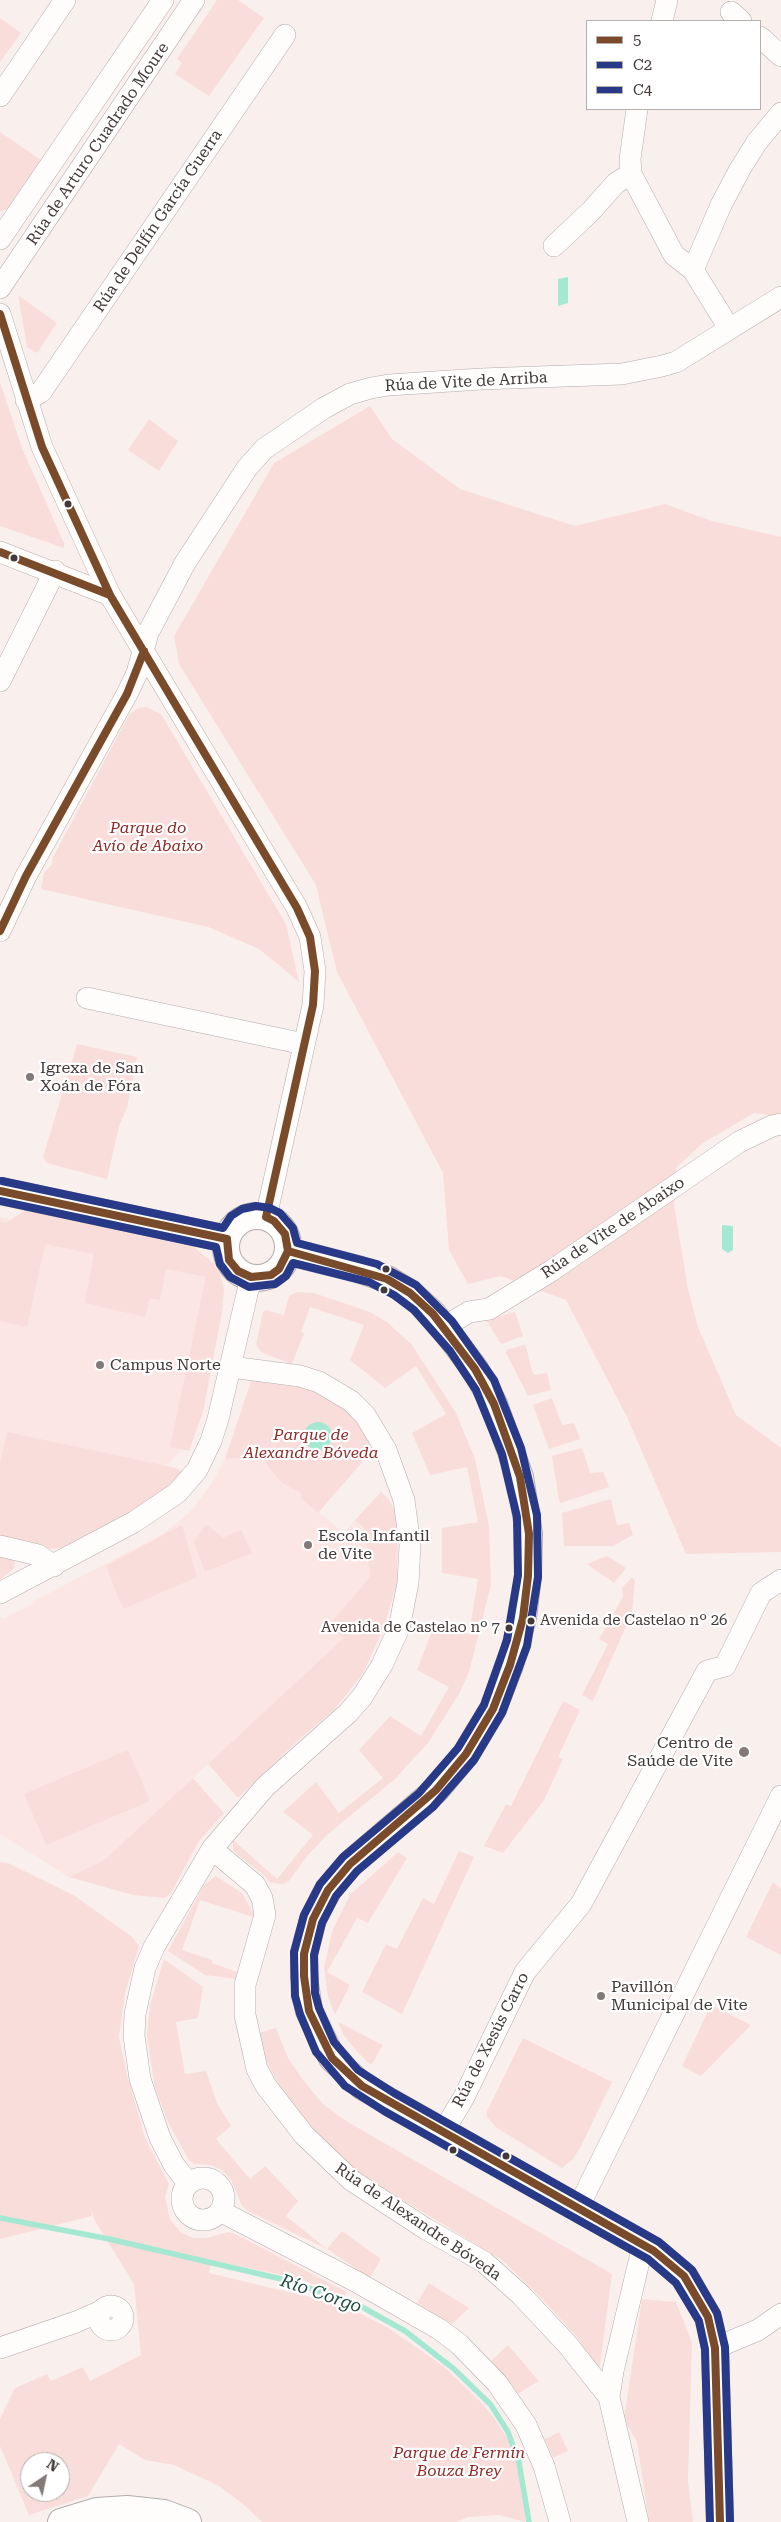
<!DOCTYPE html>
<meta charset="utf-8">
<style>
body{margin:0}
#map{position:relative;width:781px;height:2522px;overflow:hidden;background:#f9f0ee;font-family:"Roboto Serif",serif}
canvas{display:block}
.legend{position:absolute;left:586px;top:20px;width:175px;height:90px;box-sizing:border-box;background:#fff;border:1px solid #b3b0af;margin:0;padding:6px 9px;list-style:none;font-size:15px;color:#423938}
.legend li{display:flex;align-items:center;gap:10px;height:25px}
.legend b{width:25px;border:1px solid #b3b0af}
.north{position:absolute;left:20px;top:2452px;width:50px;height:50px;box-sizing:border-box;background:#fff;border:1px solid #b3b0af;border-radius:50%;rotate:34deg;font-size:14px;font-weight:700;line-height:20px;text-align:center;color:#423938}
.north::after{content:'';display:block;margin:auto;width:18px;height:22px;background:#827978;clip-path:polygon(50% 0,100% 100%,50% 72%,0 100%)}
</style>
<div id="map">
<canvas width="781" height="2522"></canvas>
<ul class="legend">
<li><b style="height:6px;background:#7a4b2a"></b>5</li>
<li><b style="height:6px;background:#283a87"></b>C2</li>
<li><b style="height:6px;background:#283a87"></b>C4</li>
</ul>
<div class="north">N</div>
</div>
<script>
const ctx = document.querySelector('canvas').getContext('2d');
ctx.lineJoin = 'round';
function paint(path, color) {
  ctx.fillStyle = color;
  ctx.fill(path, 'evenodd');
}
function toPath(rows) {
  const path = new Path2D();
  for (const r of rows) {
    if (r.length === 3) {
      path.moveTo(r[0] + r[2], r[1]);
      path.arc(r[0], r[1], r[2], 0, 2 * Math.PI);
      continue;
    }
    path.moveTo(r[0], r[1]);
    for (let i = 2; i < r.length; i += 2) path.lineTo(r[i], r[i + 1]);
  }
  return path;
}
function strokePath(path, color, width, dash) {
  ctx.strokeStyle = color;
  ctx.lineWidth = width;
  ctx.lineCap = dash ? 'butt' : 'round';
  ctx.setLineDash(dash || []);
  ctx.stroke(path);
}
function drawText(font, color, halo, rows, align = 'center') {
  ctx.font = font + ' "Roboto Serif",serif';
  ctx.lineWidth = 4.5;
  ctx.setLineDash([]);
  ctx.textBaseline = 'middle';
  ctx.strokeStyle = halo;
  ctx.fillStyle = color;
  for (const [text, x, y, turn = 0] of rows) {
    ctx.save();
    ctx.translate(x, y);
    ctx.rotate((+turn || 0) * Math.PI / 180);
    ctx.textAlign = isNaN(turn) ? turn : align;
    if (halo) ctx.strokeText(text, 0, 0);
    ctx.fillText(text, 0, 0);
    ctx.restore();
  }
}
paint(toPath([
 [0,1217,193,1254,217,1285,185,1445,134,1503,0,1558],
 [263,1456,268,1467,282,1483,301,1493,301,1498,344,1533,355,1520,365,1529,371,1577,329,1625,345,1638,104,1860,69,1877,0,1834,0,1615,2,1619,33,1604,32,1602,163,1534,190,1512,210,1486,225,1459]
]), '#fbe6e3');
paint(toPath([
 [217,0,238,0,264,18,209,96,175,74,182,63,177,59],
 [0,18,21,33,0,62],
 [0,132,44,162,12,207,2,211,0,210],
 [18,295,57,323,37,353,27,347],
 [0,382,22,448,64,543,64,548,0,526],
 [370,406,392,439,460,489,575,526,665,504,712,521,781,537,781,1117,754,1113,703,1143,676,1168,674,1205,688,1289,698,1327,736,1415,781,1448,781,1552,686,1554,628,1419,566,1300,501,1276,468,1284,449,1250,443,1173,337,972,316,885,179,664,174,636,274,463],
 [149,419,178,441,159,471,128,450],
 [146,707,161,714,286,924,299,982,259,949,208,927,41,889,44,873,52,864,53,857,129,715,138,708],
 [77,1044,137,1057,127,1108,119,1126,107,1179,47,1163,43,1157],
 [25,1210,194,1247,213,1263,220,1274,224,1289,222,1313,203,1412,189,1451,170,1447,206,1277,166,1269,160,1300,150,1298,145,1317,85,1303,94,1254,45,1244,27,1327,0,1321,0,1222,6,1223],
 [297,1292,314,1293,370,1312,387,1322,412,1345,456,1413,475,1459,489,1526,491,1585,469,1672,460,1692,428,1743,395,1779,327,1835,307,1856,289,1881,282,1884,269,1882,264,1875,238,1855,233,1850,233,1840,277,1879,313,1835,283,1812,316,1782,339,1813,383,1778,359,1750,390,1716,421,1736,449,1687,417,1670,434,1626,469,1634,478,1579,442,1573,442,1528,478,1522,467,1467,430,1475,412,1433,446,1414,416,1366,385,1388,350,1360,364,1325,310,1307,301,1332,304,1333,292,1364,263,1353,258,1348,256,1344,263,1312,266,1310,284,1315,289,1296],
 [515,1312,523,1336,501,1344,486,1320],
 [524,1345,526,1346,532,1372,535,1375,547,1373,551,1390,528,1396,506,1353,506,1350],
 [251,1381,305,1388,322,1394,340,1405,359,1424,369,1440,370,1451,364,1460,318,1513,301,1498,301,1493,282,1483,268,1467,263,1456,225,1459],
 [552,1398,562,1425,574,1423,580,1439,549,1449,533,1405],
 [7,1432,176,1468,182,1472,159,1495,134,1515,63,1548,46,1549,0,1538,0,1465],
 [581,1448,583,1450,590,1473,603,1472,609,1487,561,1503,559,1501,552,1456],
 [381,1492,388,1498,398,1517,397,1583,383,1630,362,1675,333,1711,302,1737,238,1798,208,1764,344,1638,329,1625,370,1577,365,1529,355,1520],
 [611,1499,617,1525,629,1523,633,1535,613,1546,564,1546,562,1513],
 [206,1524,223,1538,241,1530,252,1553,205,1572,194,1542],
 [182,1525,197,1577,123,1609,106,1566],
 [0,1551,12,1557,15,1562,14,1568,0,1580],
 [607,1556,626,1568,614,1583,587,1564],
 [632,1577,635,1580,632,1613,593,1701,582,1695,608,1644,599,1639,623,1597,622,1588],
 [563,1701,580,1710,558,1757,563,1759,544,1800,503,1853,484,1846,506,1804,511,1806],
 [128,1750,150,1801,46,1845,24,1794],
 [193,1778,224,1813,199,1841,171,1893,164,1898,133,1895,69,1877,104,1860],
 [459,1851,474,1857,402,2014,362,1992,386,1944,397,1949,423,1898,434,1904],
 [398,1852,407,1858,368,1923,357,1918,327,1972,350,1985,335,2015,328,1997,324,1967,333,1929,350,1895],
 [0,1862,8,1863,75,1896,132,1937,139,1946,125,1993,119,2037,127,2075,145,2138,169,2184,165,2197,170,2219,180,2232,194,2238,206,2238,229,2232,237,2235,347,2292,345,2296,296,2278,211,2260,209,2273,343,2305,387,2327,443,2366,480,2401,495,2419,509,2441,517,2463,525,2508,525,2522,499,2515,468,2517,457,2522,262,2522,244,2505,219,2486,174,2465,145,2460,119,2444,88,2496,29,2515,0,2446,0,2419,15,2388,47,2374,51,2381,83,2367,90,2381,141,2355,134,2284,95,2221,90,2206,92,2216,0,2239],
 [30,2462,60,2462,60,2492,30,2492],
 [216,1876,242,1893,256,1918,200,1900,182,1950,212,1960,212,1963,237,1972,236,1979,205,1975,168,1951,204,1885],
 [773,1882,781,1889,781,1955,746,1937],
 [164,1959,203,1987,198,2018,176,2022,185,2074,206,2071,217,2103,231,2126,216,2139,250,2179,265,2166,298,2201,286,2216,327,2249,342,2231,381,2259,370,2278,327,2249,248,2211,242,2206,231,2180,222,2170,211,2165,194,2164,189,2160,168,2122,155,2088,147,2036,150,2005],
 [711,2005,751,2025,701,2076,682,2066],
 [338,2022,383,2045,372,2064,368,2063,355,2049,344,2036],
 [276,2028,288,2058,303,2080,323,2104,346,2121,612,2274,599,2371,577,2337,542,2299,502,2260,360,2174,308,2125,280,2088,265,2058,259,2033],
 [523,2038,612,2082,580,2148,572,2160,562,2168,497,2128,487,2117,487,2111],
 [429,2283,469,2308,452,2324,417,2303],
 [642,2299,676,2302,692,2343,688,2481,693,2522,649,2522,637,2442,624,2419],
 [508,2345,539,2381,517,2394,490,2362],
 [559,2432,568,2451,553,2458,545,2439]
]), '#f9ddda');
paint(toPath([
 [568,277,568,303,558,306,558,279],
 [722,1225,733,1226,733,1250,728,1253,722,1249],
 [318,1436,14]
]), '#a4e8d1');
strokePath(toPath([
 [0,2218,109,2239,290,2281,362,2307,405,2331,454,2369,491,2405,508,2432,519,2462,529,2522]
]), '#a4e8d1', 5.5);
const minor = toPath([
 [731,12,741,21],
 [662,21,667,0],
 [760,37,781,56],
 [0,96,65,0],
 [637,109,630,159,631,174,674,255,693,270],
 [0,239,163,0],
 [554,246,591,211,616,183,631,174],
 [0,288,194,0],
 [0,314,42,447,110,595,297,908,310,937,315,971,313,1005,266,1217],
 [729,328,693,270,721,205,740,169,757,142,781,113],
 [26,400,41,392,285,35],
 [0,552,110,595],
 [0,681,55,571],
 [0,931,26,876,127,694,137,673,148,633,185,563,247,468,264,449,324,408,350,394,371,388,389,385,481,379,622,374,662,366,676,362,781,297],
 [87,998,304,1044],
 [444,1327,469,1312,489,1309,551,1271,739,1142,772,1126,781,1124],
 [0,1546,38,1555,54,1566],
 [0,1593,134,1522,177,1493,197,1470,211,1441,218,1419,251,1277],
 [212,1849,255,1885,262,1898,265,1915,245,1985,245,2015,257,2069,266,2086,304,2135,351,2180,426,2229,484,2262,521,2295,567,2344,609,2397],
 [443,2132,464,2097,525,1972,581,1904,707,1671,725,1666,761,1593,781,1580],
 [203,2199,21],
 [188,2183,174,2165,160,2138,140,2079,134,2036,135,2014,145,1968,154,1947,212,1849,265,1787,348,1713,362,1697,382,1665,399,1628,408,1583,410,1545,404,1500,386,1450,365,1415,351,1401,319,1382,300,1376,231,1367],
 [578,2208,781,1796],
 [220,2211,357,2282,439,2329,459,2344,497,2383,526,2425,544,2466,560,2522],
 [111,2318,12],
 [0,2348,76,2322,101,2311],
 [715,2348,758,2330,781,2314],
 [638,2522,609,2397,613,2371,643,2245]
]);
const tertiary = toPath([
 [0,1191,227,1239],
 [257,1247,31],
 [288,1251,358,1269,387,1279,410,1293,433,1314,475,1369,494,1404,520,1477,529,1534,528,1576,523,1618,510,1665,493,1709,466,1754,436,1790,350,1864,328,1890,313,1919,304,1954,304,1976,309,2011,332,2058,362,2086,654,2251,684,2276,708,2317,715,2348,720,2522],
 [61,2522,97,2511,127,2509,164,2513,188,2522]
]);
strokePath(minor, '#b3abaa', 22);
strokePath(tertiary, '#b3abaa', 28);
strokePath(minor, '#fefdfc', 21);
strokePath(tertiary, '#fefdfc', 26);
strokePath(toPath([
 [0,314,42,447,110,595,297,908,310,937,315,971,313,1005,266,1217,274,1221,285,1234,288,1251,279,1269,271,1275,251,1277,238,1271,229,1260,227,1239],
 [0,552,110,595],
 [0,931,26,876,127,694,144,651],
 [0,1191,227,1239],
 [288,1251,387,1279,410,1293,433,1314,475,1369,494,1404,520,1477,529,1534,528,1576,523,1618,510,1665,493,1709,466,1754,436,1790,350,1864,328,1890,313,1919,304,1954,304,1976,309,2011,332,2058,362,2086,654,2251,684,2276,708,2317,715,2348,720,2522]
]), '#7a4b2a', 8);
strokePath(toPath([
 [0,1201,216,1247,220,1264,230,1277,249,1287,275,1284,286,1276,293,1263,369,1282,394,1295,414,1310,450,1351,476,1390,502,1454,517,1517,518,1575,507,1640,484,1705,458,1748,419,1793,343,1857,320,1884,304,1915,294,1952,295,1996,300,2014,316,2052,345,2086,384,2111,648,2259,676,2283,699,2321,705,2349,710,2522]
]), '#283a87', 8);
strokePath(toPath([
 [2,1181,223,1228,231,1216,242,1209,256,1206,270,1208,280,1213,293,1228,297,1243,377,1264,416,1285,452,1321,494,1380,521,1448,537,1515,538,1577,527,1646,502,1713,474,1760,433,1807,357,1871,336,1896,322,1923,314,1955,315,1993,319,2008,334,2042,358,2070,394,2093,659,2242,692,2270,717,2313,725,2347,730,2522]
]), '#283a87', 8);
for (const [x, y, r, color] of [
 [68,504,4.5,"#423938"],
 [14,558,4.5,"#423938"],
 [30,1077,5,"#827978"],
 [386,1269,4.5,"#423938"],
 [384,1290,4.5,"#423938"],
 [100,1365,5,"#827978"],
 [308,1545,5,"#827978"],
 [531,1621,4.5,"#423938"],
 [509,1628,4.5,"#423938"],
 [744,1752,6,"#827978"],
 [601,1996,5,"#827978"],
 [453,2150,4.5,"#423938"],
 [506,2156,4.5,"#423938"]
]) {
  const dot = new Path2D();
  dot.arc(x, y, r, 0, 2 * Math.PI);
  ctx.fillStyle = color;
  ctx.fill(dot);
  strokePath(dot, '#fff', 2);
}
drawText('15px', '#423938', '#fff', [
 ["Avenida de Castelao nº 26",540,1621],
 ["Avenida de Castelao nº 7",500,1628,"right"]
], 'left');
drawText('16px', '#423938', '#fff', [
 ["Rúa de Arturo Cuadrado Moure",98,144,-56],
 ["Rúa de Delfín García Guerra",158,221,-56],
 ["Rúa de Vite de Arriba",466,382,-3],
 ["Rúa de Vite de Abaixo",613,1228,-34],
 ["Rúa de Xesús Carro",491,2040,-63],
 ["Rúa de Alexandre Bóveda",418,2222,34]
]);
drawText('italic 16px', '#8f2a28', '#fff', [
 ["Parque do",148,828],
 ["Avío de Abaixo",148,846],
 ["Parque de",311,1435],
 ["Alexandre Bóveda",311,1453],
 ["Parque de Fermín",459,2453],
 ["Bouza Brey",459,2471]
]);
drawText('16px', '#423938', '#fff', [
 ["Igrexa de San",40,1068],
 ["Xoán de Fóra",40,1086],
 ["Campus Norte",110,1365],
 ["Escola Infantil",318,1536],
 ["de Vite",318,1554],
 ["Centro de",733,1743,"right"],
 ["Saúde de Vite",733,1761,"right"],
 ["Pavillón",611,1987],
 ["Municipal de Vite",611,2005]
], 'left');
drawText('italic 18px', '#224e41', '#fff', [
 ["Río Corgo",321,2294,19]
]);
</script>
